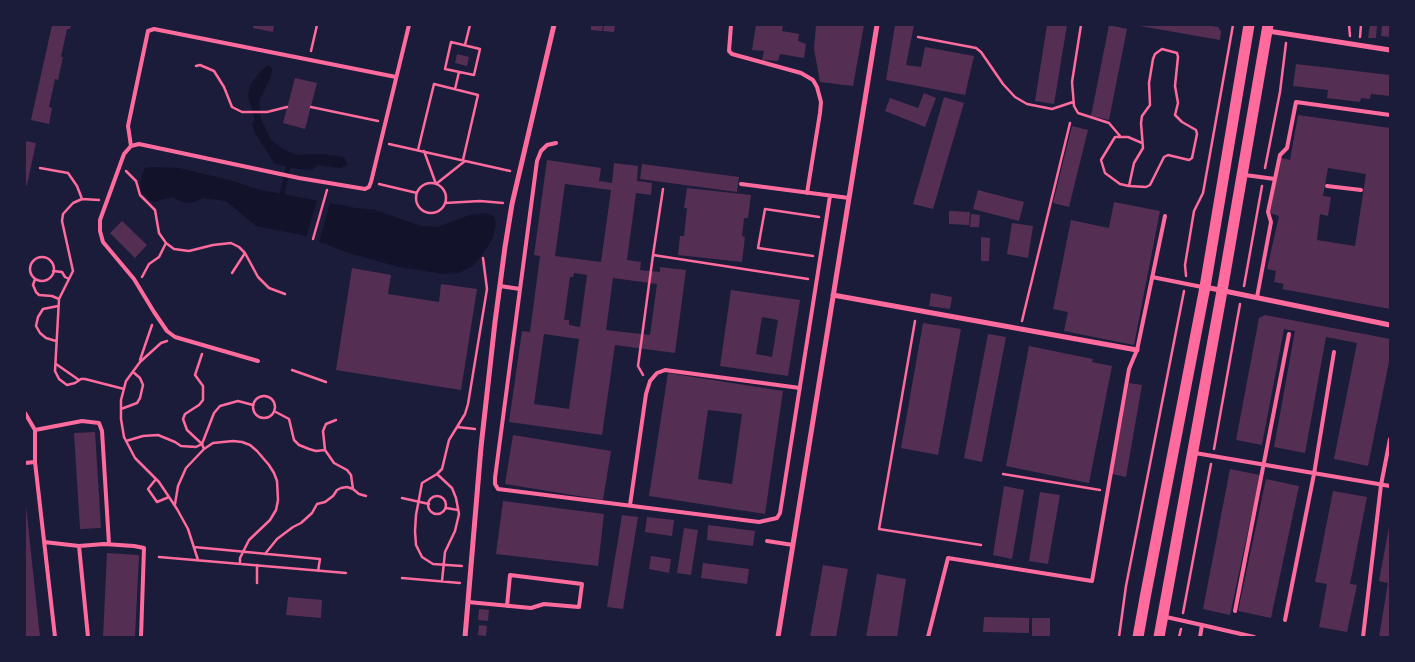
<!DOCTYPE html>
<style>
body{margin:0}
#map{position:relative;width:1415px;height:662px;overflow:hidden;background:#1b1b3a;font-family:Commissioner,sans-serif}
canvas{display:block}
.frame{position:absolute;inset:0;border:26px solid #1b1b3a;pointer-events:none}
</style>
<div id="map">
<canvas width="1415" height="662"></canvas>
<div class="frame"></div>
</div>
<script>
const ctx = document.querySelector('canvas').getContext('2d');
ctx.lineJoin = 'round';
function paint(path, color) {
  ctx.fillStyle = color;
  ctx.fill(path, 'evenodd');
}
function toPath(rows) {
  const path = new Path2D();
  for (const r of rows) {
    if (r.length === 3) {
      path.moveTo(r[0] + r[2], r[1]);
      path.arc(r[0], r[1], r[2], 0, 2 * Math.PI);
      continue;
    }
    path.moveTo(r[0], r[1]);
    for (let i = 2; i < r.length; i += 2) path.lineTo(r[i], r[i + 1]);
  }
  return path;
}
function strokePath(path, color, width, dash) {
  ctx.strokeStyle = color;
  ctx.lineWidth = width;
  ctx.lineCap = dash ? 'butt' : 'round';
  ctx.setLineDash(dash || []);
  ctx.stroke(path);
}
paint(toPath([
 [269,65,272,69,271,76,259,102,261,119,271,140,283,149,297,155,322,154,344,157,348,165,340,168,317,165,312,170,299,169,275,164,255,133,252,124,255,120,248,96,250,85,262,70],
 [153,167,179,168,233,181,256,189,356,208,375,210,421,226,437,227,470,215,487,213,494,216,496,224,492,240,482,255,473,266,458,273,444,274,399,267,349,253,302,235,256,226,226,201,203,198,195,202,189,203,182,202,172,197,154,202,149,200,142,192,140,184,142,175,145,168]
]), '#12122b');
paint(toPath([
 [318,197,331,200,319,242,306,238]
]), '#1b1b3a');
strokePath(toPath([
 [282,194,288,168]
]), '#12122b', 4.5);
paint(toPath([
 [52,25,71,25,70,29,67,29,61,57,63,57,58,80,55,79,49,107,52,108,49,124,31,120],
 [253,25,274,25,273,32,253,28],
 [591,25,603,25,602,31,591,30],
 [604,25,615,25,614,32,603,31],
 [756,25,783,25,782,31,799,34,798,41,806,44,804,58,780,54,778,61,762,60,764,51,752,50],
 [816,25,864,25,853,86,820,82,814,49],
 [895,25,914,25,906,65,921,67,925,47,974,56,965,95,886,80],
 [1047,25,1067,25,1054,104,1035,101],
 [1109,25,1127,29,1109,120,1091,116],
 [1134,25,1205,25,1218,27,1221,32,1220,40],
 [1370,25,1377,25,1376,38,1368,38],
 [1382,25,1390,25,1390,37,1381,36],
 [457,54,469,57,467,66,455,63],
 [1296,64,1390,75,1390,96,1371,94,1370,99,1361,98,1360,102,1327,98,1328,90,1293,86],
 [295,78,317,83,305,129,283,123],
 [924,93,936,98,925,127,885,111,890,98,918,108],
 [944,97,964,103,933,209,913,204],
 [1298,115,1390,128,1390,309,1282,289,1284,284,1274,282,1276,271,1267,269,1279,216,1270,213,1281,158,1290,160],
 [1328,168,1366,174,1355,246,1317,240,1320,214,1328,216,1331,197,1323,196],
 [1072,126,1088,130,1069,207,1053,203],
 [25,141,36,143,27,185,25,185],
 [547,160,601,168,599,181,612,183,614,163,638,166,637,181,652,183,651,195,636,193,627,260,641,262,640,270,660,272,660,267,686,270,675,353,615,345,602,435,509,422,522,331,530,332,540,256,534,255],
 [565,184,611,190,601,262,555,256],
 [574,273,587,275,580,327,569,325,569,320,564,320,570,277,573,277],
 [613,278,657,284,650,335,606,330],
 [544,334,579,339,569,409,534,404],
 [642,164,739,177,737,192,640,179],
 [687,188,751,195,748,218,744,218,742,236,745,237,742,262,678,255,680,236,684,236,687,208,684,208],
 [978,190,1024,202,1019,221,973,209],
 [1114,202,1160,211,1134,345,1064,331,1068,312,1053,309,1071,220,1109,228],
 [949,211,970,212,969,225,949,224],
 [971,214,980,215,979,227,970,227],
 [122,221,147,245,135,258,110,233],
 [1012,223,1033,226,1028,258,1007,254],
 [981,237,990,238,989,261,981,261],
 [352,268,391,275,388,294,439,302,441,284,477,289,461,390,336,370],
 [731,290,800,300,788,376,720,366],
 [762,317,778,320,772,357,756,354],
 [931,293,952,297,950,309,929,306],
 [1265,315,1390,339,1390,357,1368,466,1334,459,1357,343,1326,337,1305,453,1274,447,1295,331,1284,329,1262,445,1236,440,1259,318],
 [923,323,961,329,938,455,901,448],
 [988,334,1006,337,982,462,964,458],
 [1029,346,1093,359,1092,362,1112,366,1089,483,1006,466],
 [668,373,783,391,765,514,649,496],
 [708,410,742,414,732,484,698,479],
 [1129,383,1142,385,1126,477,1112,474],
 [95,432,101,528,80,529,74,433],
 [513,435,611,451,603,500,505,484],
 [1230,469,1260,475,1230,615,1203,609],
 [1266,479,1299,486,1271,618,1238,611],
 [1004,486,1024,490,1012,559,993,555],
 [1333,491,1367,497,1350,584,1357,585,1347,632,1319,627,1327,584,1315,582],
 [1040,492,1060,495,1048,564,1029,561],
 [503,501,604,514,598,566,496,554],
 [26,506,40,637,25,637,25,507],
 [622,515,638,517,623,609,607,607],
 [647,517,674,520,672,536,645,532],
 [708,525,755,531,753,546,707,540],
 [1389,527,1390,637,1379,637,1388,583,1379,581],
 [684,528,698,530,691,575,677,573],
 [107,553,139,555,135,637,103,637],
 [651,556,671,559,669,573,649,569],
 [703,563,749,569,747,584,701,578],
 [823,565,848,569,836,637,810,637],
 [877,574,906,579,897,637,866,637],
 [288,597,322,600,321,618,286,615],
 [479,609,489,610,488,621,478,620],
 [984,617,1029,618,1029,633,983,632],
 [1032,618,1050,618,1050,637,1032,637],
 [479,625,487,626,486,636,478,635]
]), '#542f53');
strokePath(toPath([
 [1081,25,1072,82,1074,106,1078,113,1109,123,1120,136],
 [1349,25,1350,36],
 [918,37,976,48,981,52,1003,84,1015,97,1027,104,1052,109,1073,102],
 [1360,37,1361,25],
 [451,42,480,49,474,75,445,69,451,42],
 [465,45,470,25],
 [311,51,317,25],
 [196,66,200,65,214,71,224,87,232,107,242,112,267,112,287,107],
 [455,89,459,72],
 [311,107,378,121],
 [389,144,510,171],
 [418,150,434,84,478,95,463,160],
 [424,151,436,184,465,161],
 [40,168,68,173,77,186,82,199],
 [1265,168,1280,92,1286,43],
 [126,171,136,181,140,195,155,210,159,233,166,243],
 [431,198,15],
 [379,184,417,193],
 [1129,186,1146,187,1150,185,1164,157,1168,155,1189,160,1192,158,1197,134,1196,130,1182,122,1175,115,1178,103,1175,86,1178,57,1177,53,1162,49,1155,54,1153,59,1149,83,1150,105,1142,116,1141,123,1143,148,1134,163,1129,186,1120,184,1105,173,1101,160,1115,137,1128,137,1142,143],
 [663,189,653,255,808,279],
 [99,200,82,199,73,203,63,214,62,221,73,271,59,299,55,371,59,379,67,385,75,383,81,379,85,379,124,389],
 [445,203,480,201,503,203],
 [313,239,327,190],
 [813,256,758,248,765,209,819,217],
 [42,269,12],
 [53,271,62,272,65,277,69,279],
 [232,273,245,253],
 [1186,276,1185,265,1194,211,1203,193,1233,25],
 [142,277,149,264,159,257,166,243,174,249,189,251,213,245,231,243,239,247,245,253,258,277,269,288,285,294],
 [35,279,33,285,36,292,39,295,52,296,59,299],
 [1244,286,1262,186],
 [915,321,879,529,981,545],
 [1022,321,1070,123],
 [56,341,46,338,40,333,36,326,38,317,43,309,58,306],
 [167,341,161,343,140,362,126,381,121,400,121,419,124,437,135,458,159,482,177,509,188,529,198,560],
 [202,354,195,375,203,386,203,400,199,405,185,414,183,419,187,430,202,444,204,449],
 [140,360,152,325],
 [56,364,79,380],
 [292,370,326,382],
 [643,375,638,366,653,255],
 [264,407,11],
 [121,409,137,403,140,398,143,385,140,378,133,372],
 [274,411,289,419,294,440,299,445,309,449,316,451,325,450,334,463,347,470,351,475,353,489,359,494,366,496],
 [457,427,475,429],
 [126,441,143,436,158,435,175,442,181,446,196,447,202,444,214,413,220,406,238,401,253,405],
 [1214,449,1240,304],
 [325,450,323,431,326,424,336,420],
 [437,474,452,488,456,498,459,514,455,531,445,552,442,581],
 [1003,474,1100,490],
 [156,479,148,489,157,502,169,497],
 [437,505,9],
 [402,498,429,504],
 [175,504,178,486,186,468,204,449,213,443,233,441,242,442,250,445,257,451,269,465,274,473,277,481,278,500,276,510,270,520,249,540,240,558,240,564],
 [446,508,458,510],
 [194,547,320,559,318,571],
 [265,554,277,539,293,527,301,523,312,513,317,504,325,502,333,496,337,490,341,488,347,487,353,489],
 [159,557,346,573],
 [257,565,257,583],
 [462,566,433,564,422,557,416,545,415,531,416,515,422,483,437,474,442,469,449,440,465,414,468,404,487,289,483,258],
 [402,578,460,583],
 [1183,613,1211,464],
 [1119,637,1126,586,1184,291],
 [1179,637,1181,629]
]), '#ff6b9d', 2.5);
strokePath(toPath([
 [731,25,729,51,732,54,801,73,813,80,817,87,821,102,820,113,807,193],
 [556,143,547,145,541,151,537,161,495,478,495,484,498,489,759,522,777,518,780,513,830,196],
 [131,146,128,126,148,31,154,29,396,77],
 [1245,175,1275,179],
 [741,184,849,198],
 [1327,186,1361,190],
 [1152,277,1202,287],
 [500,286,520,289],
 [1257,297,1271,222,1268,212,1280,155,1287,148,1296,102,1390,115],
 [258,361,175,337,167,331,154,312,134,279,103,242,100,231,100,220,124,154,131,146,139,144,299,178,365,189,369,187,371,182,409,25],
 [25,413,35,430,35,462,55,637],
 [35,430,82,421,99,423,102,431,109,544],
 [1195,453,1390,486],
 [25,463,35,462],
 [630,505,646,394,650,381,657,373,665,370,800,388],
 [767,541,793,545],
 [44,542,79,546,104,544,134,546,144,548,141,637],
 [79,546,88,637],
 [468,602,531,608,544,604,579,607,582,584,510,575,507,606],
 [1235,611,1289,334],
 [1166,617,1202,625],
 [1285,620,1314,474,1334,352],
 [928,637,948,558,1092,581,1129,369,1137,350,1165,216],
 [1200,637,1202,625,1254,637],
 [1363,637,1381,485,1390,439]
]), '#ff6b9d', 4);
strokePath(toPath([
 [1268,31,1390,50],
 [1205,287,1390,325],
 [833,295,1137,350],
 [465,637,481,447,495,322,505,247,512,204,554,25],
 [778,637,877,25]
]), '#ff6b9d', 5);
strokePath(toPath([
 [1138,637,1145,598,1205,287,1249,25],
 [1159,637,1222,291,1268,25]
]), '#ff6b9d', 11);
</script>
